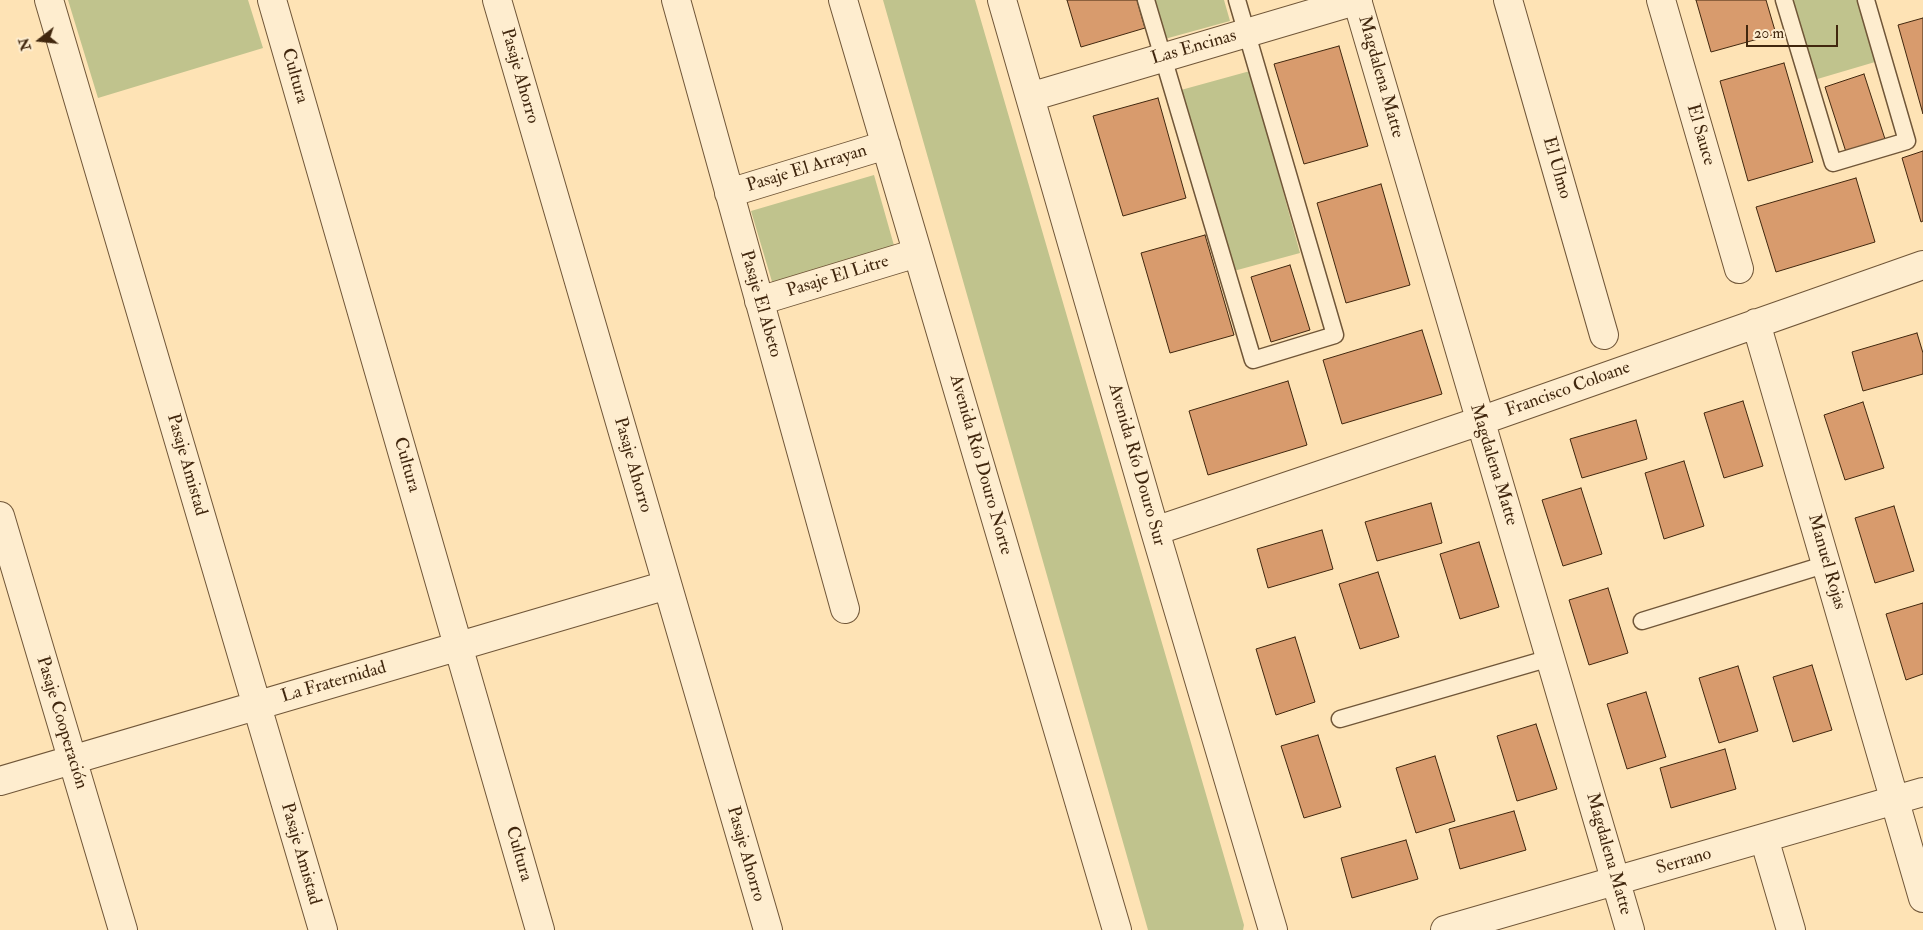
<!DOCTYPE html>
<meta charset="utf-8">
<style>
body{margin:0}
#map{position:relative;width:1923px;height:930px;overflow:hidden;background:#fee3b5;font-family:"IM FELL Double Pica",serif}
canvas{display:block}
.north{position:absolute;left:15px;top:15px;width:50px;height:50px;-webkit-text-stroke:4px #feedcf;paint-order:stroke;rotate:254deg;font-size:14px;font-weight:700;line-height:20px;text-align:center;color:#41270e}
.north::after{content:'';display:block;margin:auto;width:18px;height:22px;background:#41270e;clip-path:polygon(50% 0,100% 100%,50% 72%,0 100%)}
.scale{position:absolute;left:1746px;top:25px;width:92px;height:22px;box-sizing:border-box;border:2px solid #41270e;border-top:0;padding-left:6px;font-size:15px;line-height:18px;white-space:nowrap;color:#41270e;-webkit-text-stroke:4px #feedcf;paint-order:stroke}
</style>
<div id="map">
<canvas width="1923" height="930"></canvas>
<div class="north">N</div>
<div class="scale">20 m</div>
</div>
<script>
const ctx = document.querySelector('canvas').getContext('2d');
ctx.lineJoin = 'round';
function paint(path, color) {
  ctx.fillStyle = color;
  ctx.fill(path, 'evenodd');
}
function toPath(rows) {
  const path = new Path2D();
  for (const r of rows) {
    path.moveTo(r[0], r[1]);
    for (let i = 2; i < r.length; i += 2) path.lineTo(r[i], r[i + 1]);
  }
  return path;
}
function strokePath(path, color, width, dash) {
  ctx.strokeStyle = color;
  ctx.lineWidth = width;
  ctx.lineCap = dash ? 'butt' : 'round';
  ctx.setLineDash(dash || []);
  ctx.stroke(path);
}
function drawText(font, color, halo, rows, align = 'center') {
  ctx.font = font + ' "IM FELL Double Pica",serif';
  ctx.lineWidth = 5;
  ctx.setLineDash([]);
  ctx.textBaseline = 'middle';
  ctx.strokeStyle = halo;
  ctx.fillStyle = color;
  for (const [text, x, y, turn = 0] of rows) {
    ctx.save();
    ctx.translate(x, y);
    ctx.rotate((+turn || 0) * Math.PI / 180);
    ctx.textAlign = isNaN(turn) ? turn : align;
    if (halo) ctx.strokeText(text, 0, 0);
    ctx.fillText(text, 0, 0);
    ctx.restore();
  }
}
paint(toPath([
 [68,0,248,0,263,48,98,98],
 [883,0,975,0,1244,925,1243,930,1148,930],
 [1150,0,1224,0,1230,21,1161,40],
 [1791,0,1857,0,1875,62,1814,80],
 [1250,71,1300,253,1230,272,1181,90],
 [874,175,895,249,773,285,751,211]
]), '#c0c38d');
const building = toPath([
 [1067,0,1137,0,1145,28,1081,47,1067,0],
 [1696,0,1766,0,1776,34,1711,52,1696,0],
 [1923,18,1923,114,1898,25,1923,18],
 [1339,46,1368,146,1304,164,1274,64,1339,46],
 [1784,63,1813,162,1748,181,1720,81,1784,63],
 [1864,74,1885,139,1846,152,1825,87,1864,74],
 [1158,98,1186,198,1123,216,1093,116,1158,98],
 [1923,151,1923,221,1921,222,1902,158,1923,151],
 [1856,178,1875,242,1776,272,1756,207,1856,178],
 [1381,184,1410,285,1346,303,1317,203,1381,184],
 [1205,235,1234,335,1170,353,1141,253,1205,235],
 [1290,265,1310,330,1271,342,1251,277,1290,265],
 [1422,330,1442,394,1342,424,1323,360,1422,330],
 [1917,333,1923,353,1923,374,1863,391,1852,352,1917,333],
 [1288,381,1307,445,1208,475,1189,411,1288,381],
 [1743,401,1763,466,1724,478,1704,413,1743,401],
 [1863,402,1884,468,1845,480,1824,415,1863,402],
 [1636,420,1647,459,1582,478,1570,439,1636,420],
 [1684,461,1704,526,1664,539,1645,473,1684,461],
 [1581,488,1602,554,1563,566,1542,500,1581,488],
 [1431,503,1442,543,1377,561,1365,522,1431,503],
 [1894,506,1914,571,1875,583,1855,518,1894,506],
 [1322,530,1333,569,1268,588,1257,549,1322,530],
 [1479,542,1499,607,1460,619,1440,554,1479,542],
 [1378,572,1399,637,1360,649,1339,584,1378,572],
 [1608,588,1628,653,1589,665,1569,600,1608,588],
 [1923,603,1923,674,1906,680,1886,614,1923,603],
 [1295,637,1315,702,1276,715,1256,649,1295,637],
 [1812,665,1832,730,1793,742,1773,677,1812,665],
 [1738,666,1758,731,1719,743,1699,678,1738,666],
 [1646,692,1666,757,1627,769,1607,704,1646,692],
 [1536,724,1557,789,1517,801,1497,736,1536,724],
 [1318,735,1341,807,1304,818,1281,746,1318,735],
 [1725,749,1736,789,1671,808,1660,768,1725,749],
 [1435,756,1455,821,1416,833,1396,768,1435,756],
 [1514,811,1526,850,1460,869,1449,829,1514,811],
 [1406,840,1418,879,1352,898,1341,858,1406,840]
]);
paint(building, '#d89b6d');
strokePath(building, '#41270e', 1);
const service = toPath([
 [1146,0,1253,360,1335,335,1237,0],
 [1784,0,1833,163,1907,141,1866,0],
 [1642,621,1827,564],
 [1340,719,1550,658]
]);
const minor = toPath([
 [49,0,323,930],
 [272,0,540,930],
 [497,0,768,930],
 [676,0,845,609],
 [843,0,1117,930],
 [1002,0,1155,531,1273,930],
 [1357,0,1630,930],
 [1508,0,1604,335],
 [1661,0,1739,269],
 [1030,97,1358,0],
 [729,193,886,145],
 [759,301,917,253],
 [1756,323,1923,898],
 [0,516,123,930],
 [1155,531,1480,421,1923,265],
 [0,781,667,585],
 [1764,838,1791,930],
 [1445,930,1923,792]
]);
strokePath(service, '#705638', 19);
strokePath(minor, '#705638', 30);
strokePath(service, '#feedcf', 16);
strokePath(minor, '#feedcf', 28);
drawText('18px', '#41270e', '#feedcf', [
 ["Las Encinas",1194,48,-16],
 ["Cultura",294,76,74],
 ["Pasaje Ahorro",519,76,74],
 ["Magdalena Matte",1380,77,74],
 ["El Sauce",1700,135,74],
 ["El Ulmo",1556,168,74],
 ["Pasaje El Arrayan",807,169,-17],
 ["Pasaje El Litre",838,277,-17],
 ["Pasaje El Abeto",760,304,74],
 ["Francisco Coloane",1568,390,-20],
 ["Pasaje Amistad",186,465,74],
 ["Cultura",406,465,74],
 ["Pasaje Ahorro",632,465,74],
 ["Avenida Río Douro Norte",980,465,74],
 ["Avenida Río Douro Sur",1136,465,74],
 ["Magdalena Matte",1493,465,73],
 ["Manuel Rojas",1826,562,74],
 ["La Fraternidad",334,683,-16],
 ["Pasaje Cooperación",61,723,73],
 ["Pasaje Amistad",300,854,74],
 ["Cultura",518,854,74],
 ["Pasaje Ahorro",745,854,74],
 ["Magdalena Matte",1608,854,74],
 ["Serrano",1684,862,-16]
]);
</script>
